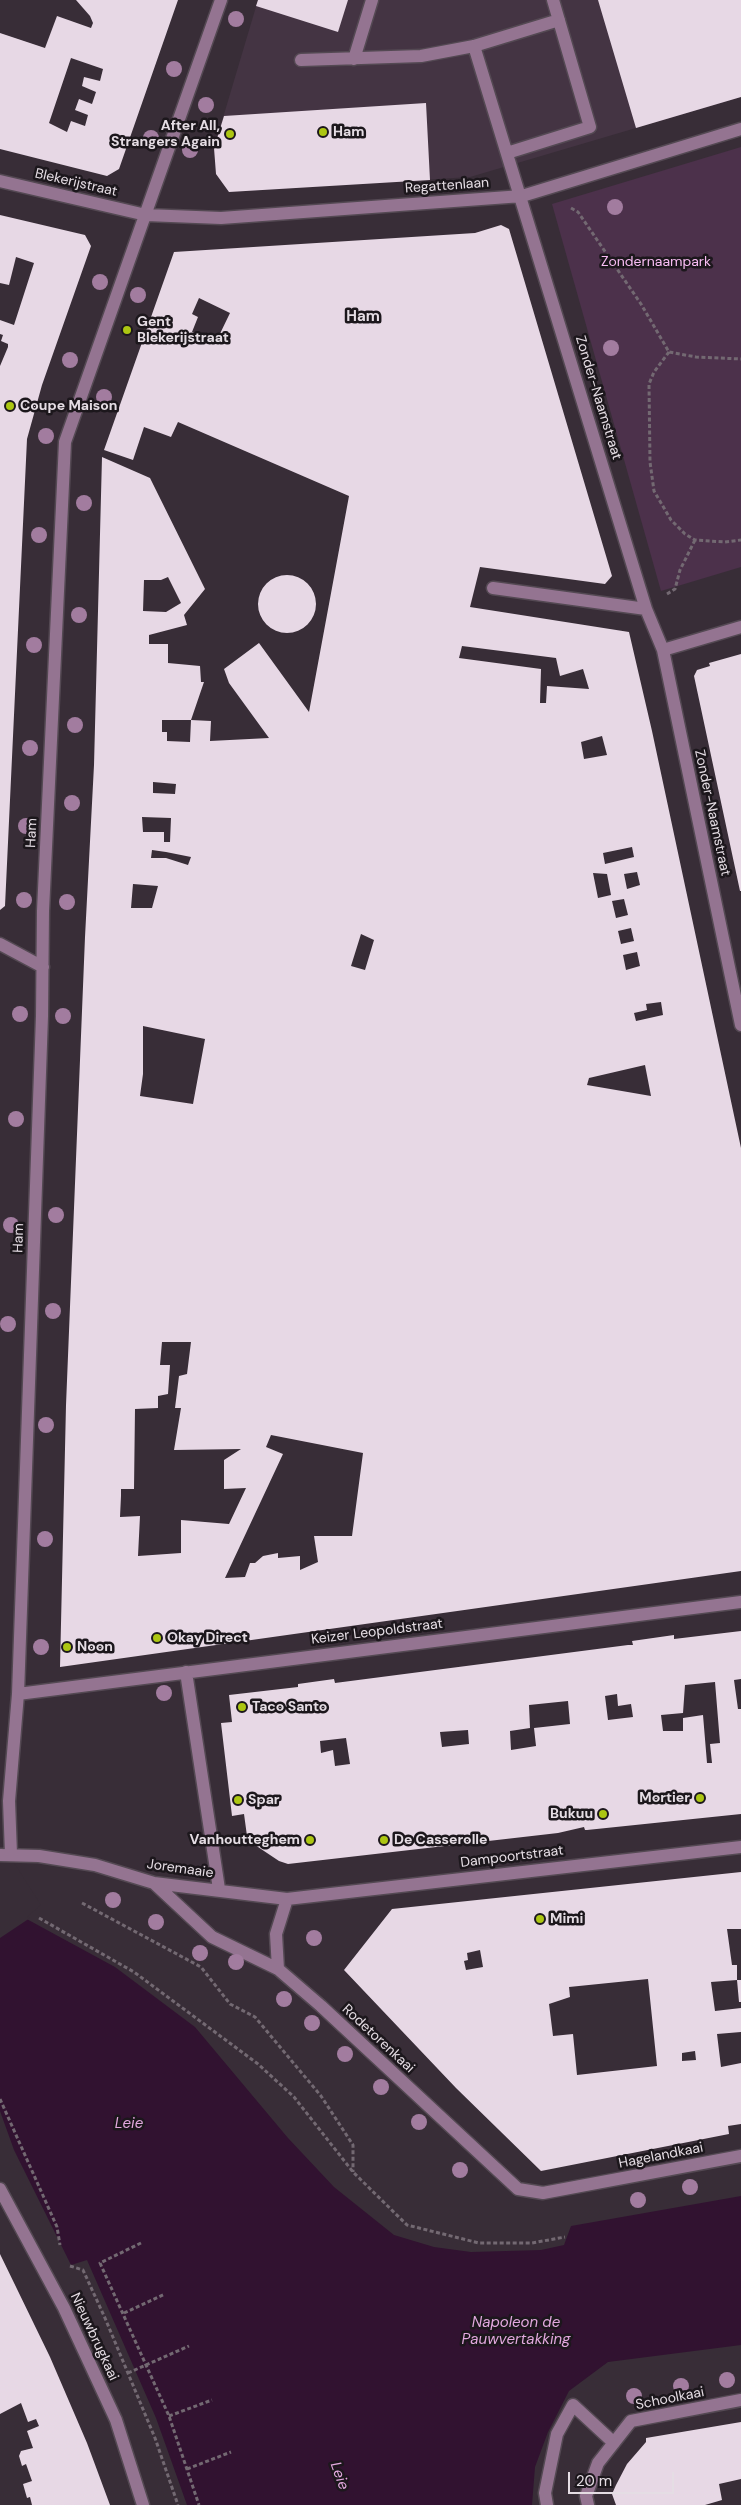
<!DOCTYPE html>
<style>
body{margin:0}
#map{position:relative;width:741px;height:2505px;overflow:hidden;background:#382d37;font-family:"DM Sans",sans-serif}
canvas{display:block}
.scale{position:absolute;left:568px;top:2472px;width:106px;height:22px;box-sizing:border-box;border:2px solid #e5dde4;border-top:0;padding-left:6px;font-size:15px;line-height:18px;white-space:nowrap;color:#e5dde4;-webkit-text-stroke:4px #1c171c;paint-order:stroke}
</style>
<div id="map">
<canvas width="741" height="2505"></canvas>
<div class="scale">20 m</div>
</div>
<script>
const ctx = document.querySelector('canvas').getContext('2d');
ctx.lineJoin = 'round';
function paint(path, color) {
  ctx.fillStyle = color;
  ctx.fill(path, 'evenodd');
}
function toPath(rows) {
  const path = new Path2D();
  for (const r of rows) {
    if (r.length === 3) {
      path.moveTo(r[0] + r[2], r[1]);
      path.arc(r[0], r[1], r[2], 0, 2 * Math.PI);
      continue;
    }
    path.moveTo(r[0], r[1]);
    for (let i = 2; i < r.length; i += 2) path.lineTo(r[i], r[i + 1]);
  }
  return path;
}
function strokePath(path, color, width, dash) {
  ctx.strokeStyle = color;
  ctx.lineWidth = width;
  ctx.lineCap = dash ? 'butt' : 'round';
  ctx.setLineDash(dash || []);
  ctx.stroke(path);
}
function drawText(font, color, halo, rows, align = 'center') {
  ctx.font = font + ' "DM Sans",sans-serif';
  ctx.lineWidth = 5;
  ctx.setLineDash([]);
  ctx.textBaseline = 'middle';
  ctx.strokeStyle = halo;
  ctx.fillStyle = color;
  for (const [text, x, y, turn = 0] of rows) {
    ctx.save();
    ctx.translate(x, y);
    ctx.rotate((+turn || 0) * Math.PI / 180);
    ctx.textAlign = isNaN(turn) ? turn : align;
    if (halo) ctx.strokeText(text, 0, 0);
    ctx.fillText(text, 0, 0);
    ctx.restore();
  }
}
paint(toPath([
 [258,0,741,0,741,97,470,177,229,192,216,174,214,148]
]), '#443443');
paint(toPath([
 [741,147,741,567,661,591,552,204]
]), '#4c314b');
paint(toPath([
 [0,1844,23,1917,115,1967,195,2027,288,2138,334,2187,394,2235,434,2247,471,2252,541,2250,564,2245,571,2226,741,2196,741,2345,608,2362,569,2391,548,2432,535,2467,532,2505,187,2505,156,2418,87,2260,71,2265,14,2150,0,2111]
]), '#311230');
paint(toPath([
 [0,1841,41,1905,27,1917,30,1918,0,1938]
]), '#382d37');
paint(toPath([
 [76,0,178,0,119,169,107,176,0,149,0,33,45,48,57,16,91,28,93,23,90,16],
 [71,58,103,69,100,81,84,77,82,86,96,92,92,104,79,99,75,110,88,115,85,126,71,121,67,132,49,123],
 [258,0,348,0,338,32,256,6],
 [598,0,741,0,741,97,636,128],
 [426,103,430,180,229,192,216,174,214,148,224,116],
 [0,215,85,235,91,246,42,385,27,439,5,906,0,910,0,366,8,347,8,344,1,341,3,335,0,334,0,320,14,325,34,263,16,257,9,285,0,283],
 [501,225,509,229,612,576,605,584,480,567,470,607,629,632,652,731,741,1148,741,1571,60,1667,66,1405,85,937,94,765,102,457,150,478,205,589,184,615,187,625,149,635,149,644,168,644,168,663,200,666,201,682,204,682,191,720,162,720,162,732,167,732,167,741,190,742,191,720,211,721,210,741,269,738,229,683,224,669,259,643,309,712,349,496,178,422,171,437,144,427,133,460,104,450,174,252,475,233],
 [199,298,230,313,215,344,192,332,198,317,192,314],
 [168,577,181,603,166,612,143,611,144,580,161,580],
 [462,646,556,658,560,676,583,669,589,689,547,686,546,703,540,703,541,669,459,658],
 [602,736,607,755,584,759,581,742],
 [153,782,176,784,175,794,153,793],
 [142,817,171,818,170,842,164,842,164,832,143,832],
 [632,847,634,857,605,864,603,853],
 [152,850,166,852,191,857,188,865,166,858,151,858],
 [637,872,640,885,627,889,624,874],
 [593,873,607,874,611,895,598,898],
 [133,884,158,886,152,908,131,908],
 [624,899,628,915,616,918,612,901],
 [631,928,634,941,621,944,618,931],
 [361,934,374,940,365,970,351,966],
 [637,952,640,966,626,970,623,955],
 [661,1002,663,1015,636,1021,634,1013,647,1010,646,1004],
 [143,1026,205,1039,193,1104,140,1096,143,1074],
 [645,1065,651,1096,587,1085,589,1078],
 [162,1342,191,1342,187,1374,179,1376,175,1408,181,1408,174,1450,241,1449,224,1460,224,1489,246,1488,229,1524,181,1520,181,1553,138,1556,140,1516,120,1517,121,1496,121,1489,134,1489,135,1409,158,1408,158,1396,168,1394,170,1365,160,1365],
 [271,1435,363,1453,352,1536,314,1536,318,1562,300,1570,300,1556,278,1558,278,1553,263,1556,255,1563,250,1563,245,1577,225,1578,283,1454,266,1447],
 [287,604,29],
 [741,654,741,891,740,891,694,676,697,670,710,666,709,663],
 [741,1631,741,1679,734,1680,738,1709,741,1709,741,1814,587,1830,585,1830,584,1827,558,1833,288,1864,279,1861,252,1843,247,1836,244,1814,232,1816,221,1723,232,1722,229,1695,298,1687,298,1684,334,1679,335,1683,628,1645,633,1645,632,1641,674,1635,674,1639],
 [715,1682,720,1743,710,1744,712,1763,707,1763,703,1715,683,1718,683,1731,663,1731,661,1715,683,1713,685,1685],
 [617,1694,618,1706,631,1704,633,1717,608,1720,605,1696],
 [568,1701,570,1724,534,1728,536,1746,511,1750,510,1731,530,1728,529,1705],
 [468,1730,469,1744,442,1747,440,1732],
 [346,1738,350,1764,335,1766,333,1750,321,1753,320,1741],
 [741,1872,741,1929,727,1929,732,1965,737,1965,737,1980,741,1980,741,2002,739,2002,737,1980,711,1982,715,2011,741,2008,741,2032,717,2034,721,2067,741,2063,741,2124,728,2126,729,2134,541,2171,456,2088,344,1970,392,1909],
 [480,1950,483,1967,466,1970,464,1961,468,1960,467,1953],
 [648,1979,657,2066,577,2075,573,2034,553,2036,549,2004,570,1997,569,1987],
 [695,2051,696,2060,682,2061,682,2053],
 [0,2254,50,2357,87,2443,110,2505,32,2505,30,2497,27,2498,23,2484,32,2481,26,2464,22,2466,19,2456,21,2451,33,2448,27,2431,39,2426,36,2419,28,2422,21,2403,0,2414],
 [741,2422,741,2479,719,2484,722,2500,705,2505,616,2505,612,2494,616,2485,627,2464,646,2442,646,2438]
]), '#e7d8e5');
const minor = toPath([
 [474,46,646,609,663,650,741,1025],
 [354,59,372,0],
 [301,60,421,56,474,46,559,20],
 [507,153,590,127,553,0],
 [0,181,146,215,221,218,522,196,741,129],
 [493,588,646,609],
 [663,650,741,627],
 [0,944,43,967],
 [186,1672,219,1889],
 [18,1694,741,1602],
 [11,1854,9,1801,18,1694,42,1016,43,911,65,442,221,0],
 [0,1855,39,1856,95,1865,154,1883,287,1899,741,1847],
 [154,1883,212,1937,278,1969,321,2006,518,2189,543,2193,741,2156],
 [278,1969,276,1934,287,1899],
 [0,2189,64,2308,116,2420,143,2505],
 [547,2505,545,2493,557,2434,573,2405,614,2443],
 [588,2505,586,2496,598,2463,631,2421,741,2400]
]);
strokePath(minor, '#544953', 15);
strokePath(toPath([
 [571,208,578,212,641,304,669,352,696,357,741,359],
 [669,352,654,372,649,384,650,462,654,491,671,520,685,534,695,540,725,542,741,540],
 [667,594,675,589,680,570,695,540],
 [82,1903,201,1967,230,2004,255,2017,321,2096,353,2145,353,2172],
 [39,1918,134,1972,258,2064,294,2097,353,2172,407,2225,479,2243,532,2243,565,2237],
 [0,2099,57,2227,60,2245],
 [141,2243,100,2263,169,2416,199,2505],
 [70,2266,83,2270,105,2318,155,2438,178,2505],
 [124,2313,165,2294],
 [128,2373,189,2346],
 [169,2416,212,2400],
 [187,2469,231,2452]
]), '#736972', 3, [4, 2.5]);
strokePath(minor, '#947491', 12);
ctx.fillStyle = '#a27c9f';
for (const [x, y] of [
 [236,19],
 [174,69],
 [206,105],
 [151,138],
 [190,150],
 [615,207],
 [100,282],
 [138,295],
 [611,348],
 [70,360],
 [104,397],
 [46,436],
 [84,503],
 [39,535],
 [79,615],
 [34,645],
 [75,725],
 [30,748],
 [72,803],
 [26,826],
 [24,900],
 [67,902],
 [20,1014],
 [63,1016],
 [16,1119],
 [56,1215],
 [11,1225],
 [53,1311],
 [8,1324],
 [46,1425],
 [45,1539],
 [41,1647],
 [164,1693],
 [113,1900],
 [156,1922],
 [314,1938],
 [200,1953],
 [236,1962],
 [284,1999],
 [312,2023],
 [345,2054],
 [381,2087],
 [419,2122],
 [460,2170],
 [690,2187],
 [638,2200],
 [727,2380],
 [681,2386],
 [634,2396]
]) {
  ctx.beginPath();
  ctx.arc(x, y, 8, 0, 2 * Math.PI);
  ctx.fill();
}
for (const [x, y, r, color] of [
 [323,132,5,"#acc612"],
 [230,134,5,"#acc612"],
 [127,330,5,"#acc612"],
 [10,406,5,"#acc612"],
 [157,1638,5,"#acc612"],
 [67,1647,5,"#acc612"],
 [242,1707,5,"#acc612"],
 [700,1798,5,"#acc612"],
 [238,1800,5,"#acc612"],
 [603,1814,5,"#acc612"],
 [310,1840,5,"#acc612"],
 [384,1840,5,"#acc612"],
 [540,1919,5,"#acc612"]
]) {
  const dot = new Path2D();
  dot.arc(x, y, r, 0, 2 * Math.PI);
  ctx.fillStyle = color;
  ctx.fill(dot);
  strokePath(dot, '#1c171c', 2);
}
drawText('bold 14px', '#e5dde4', '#1c171c', [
 ["After All,",220,126,"right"],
 ["Strangers Again",220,142,"right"],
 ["Ham",333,132],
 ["Gent",137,322],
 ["Blekerijstraat",137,338],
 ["Coupe Maison",20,406],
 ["Okay Direct",167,1638],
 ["Noon",77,1647],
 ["Taco Santo",252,1707],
 ["Mortier",690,1798,"right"],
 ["Spar",248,1800],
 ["Bukuu",593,1814,"right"],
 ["Vanhoutteghem",300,1840,"right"],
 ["De Casserolle",394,1840],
 ["Mimi",550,1919]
], 'left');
drawText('14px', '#e5dde4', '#1c171c', [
 ["Blekerijstraat",76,183,13],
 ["Regattenlaan",447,186,-4],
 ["Zonder-Naamstraat",598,398,73],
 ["Zonder-Naamstraat",712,813,78],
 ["Ham",32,833,-87],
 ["Ham",19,1238,-88],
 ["Keizer Leopoldstraat",377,1632,-7],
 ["Dampoortstraat",512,1857,-7],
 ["Joremaaie",180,1869,8],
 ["Rodetorenkaai",378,2039,43],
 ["Hagelandkaai",661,2156,-11],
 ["Nieuwbrugkaai",94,2337,65],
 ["Schoolkaai",670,2399,-11]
]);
drawText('14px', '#f9bdf4', '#1c171c', [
 ["Zondernaampark",656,262]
]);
drawText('bold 15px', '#e5dde4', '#1c171c', [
 ["Ham",363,317]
]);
drawText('italic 15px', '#e2a8de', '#1c171c', [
 ["Leie",129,2124],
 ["Napoleon de",516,2323],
 ["Pauwvertakking",516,2340],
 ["Leie",339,2476,70]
]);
</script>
